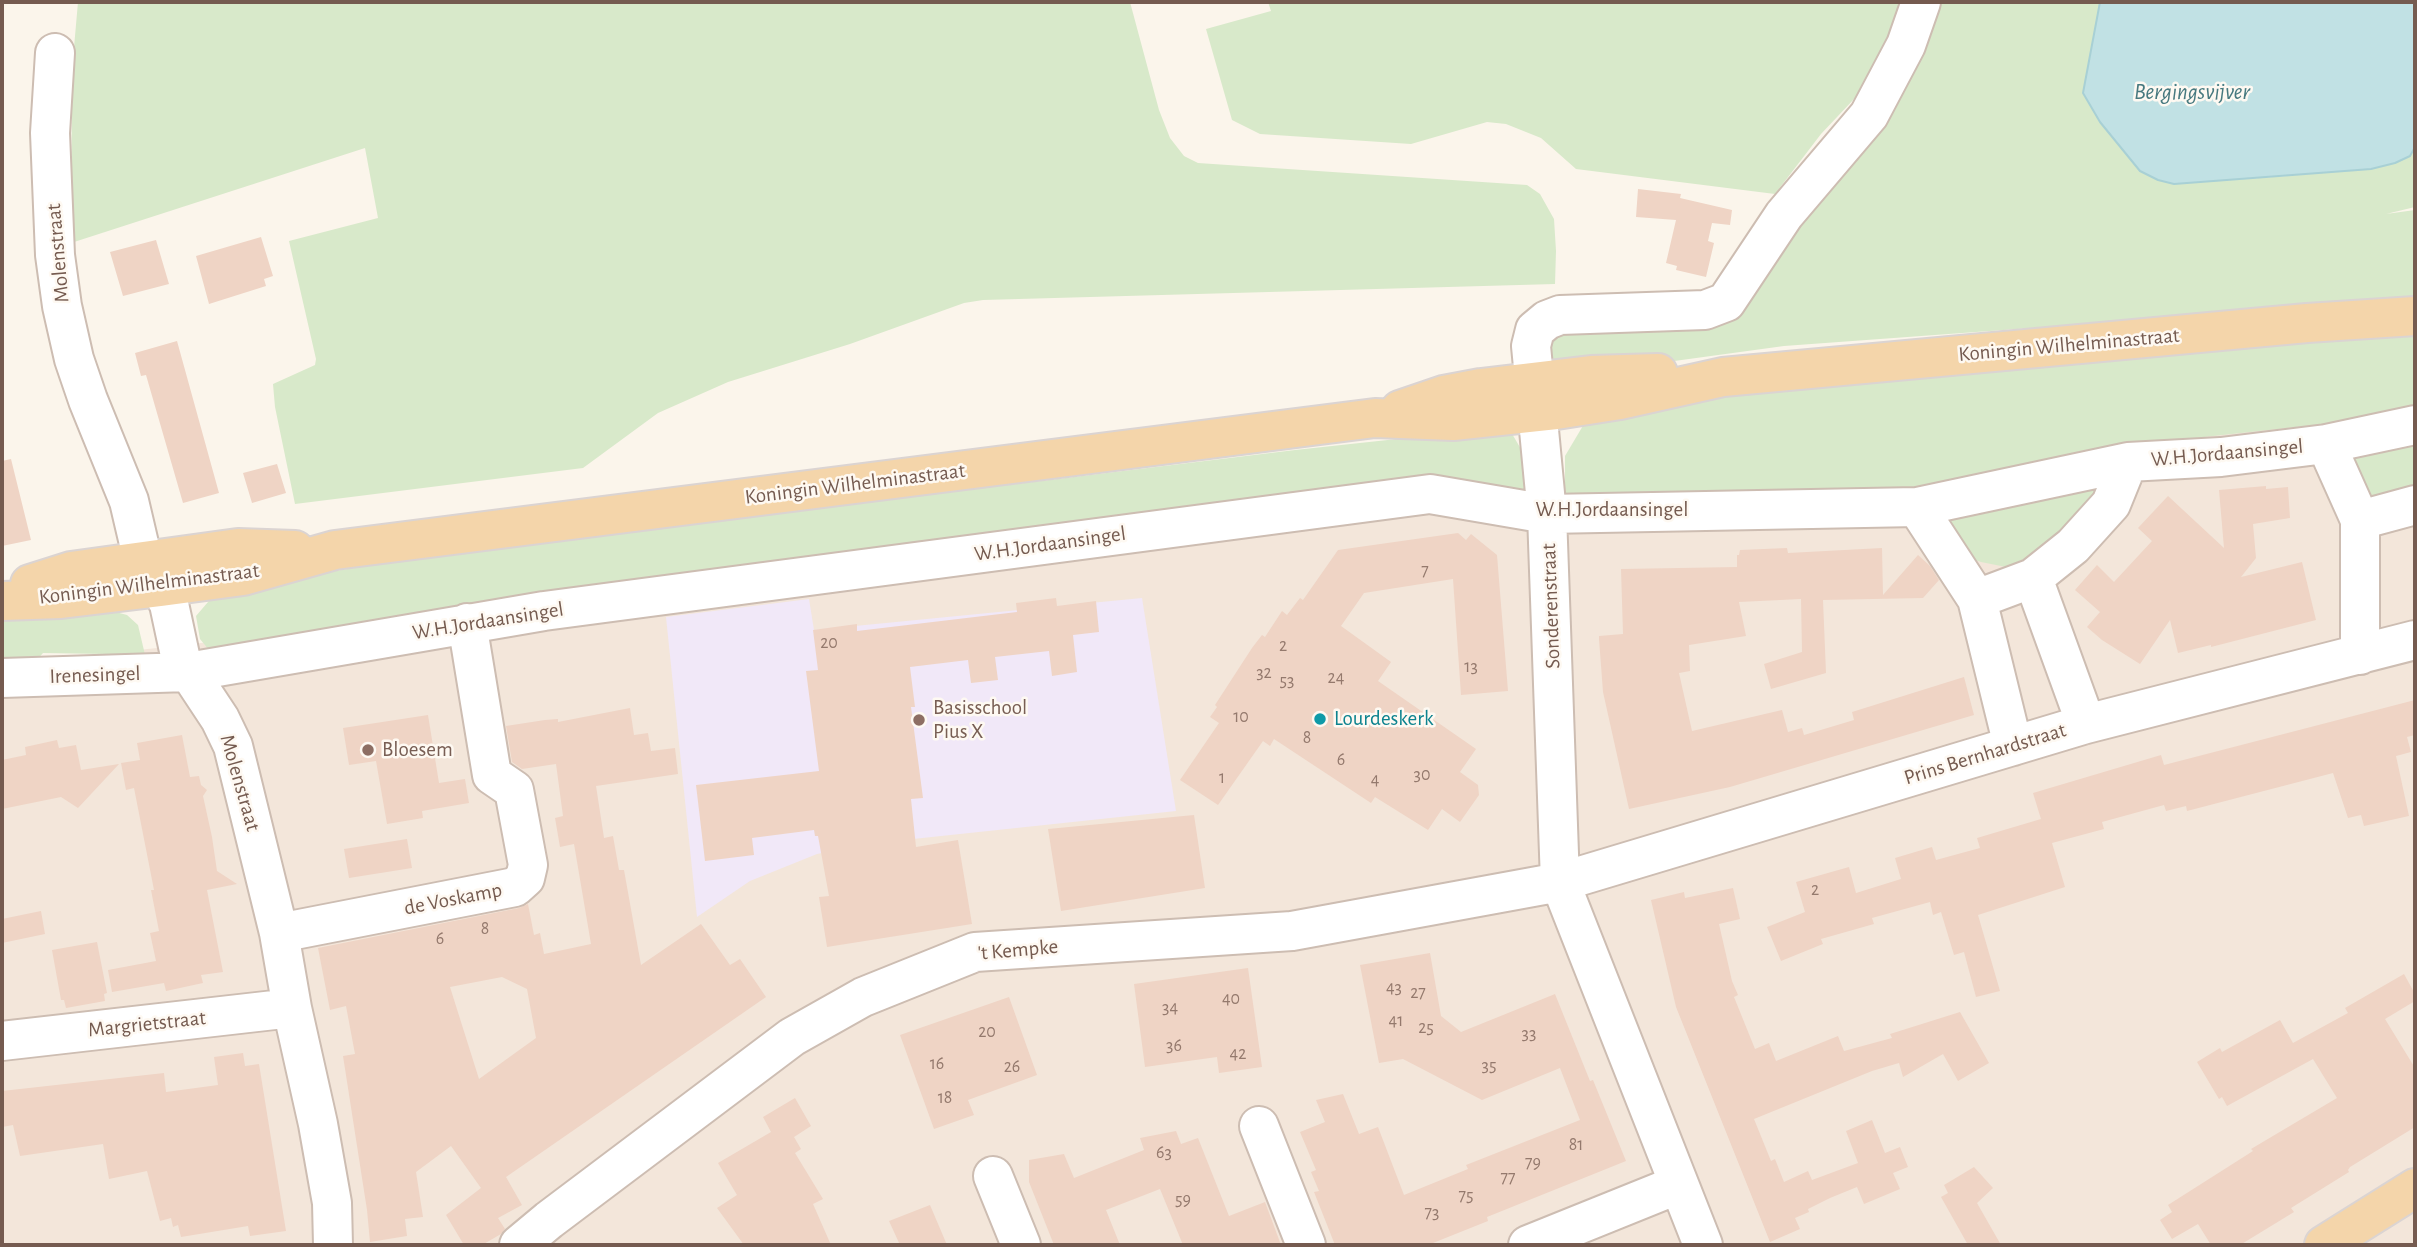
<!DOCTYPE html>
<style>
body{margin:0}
#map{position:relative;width:2417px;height:1247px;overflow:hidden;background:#fbf5eb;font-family:"Alegreya Sans",sans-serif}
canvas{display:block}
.frame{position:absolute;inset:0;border:4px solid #755b50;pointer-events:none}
</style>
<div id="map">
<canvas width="2417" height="1247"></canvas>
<div class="frame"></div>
</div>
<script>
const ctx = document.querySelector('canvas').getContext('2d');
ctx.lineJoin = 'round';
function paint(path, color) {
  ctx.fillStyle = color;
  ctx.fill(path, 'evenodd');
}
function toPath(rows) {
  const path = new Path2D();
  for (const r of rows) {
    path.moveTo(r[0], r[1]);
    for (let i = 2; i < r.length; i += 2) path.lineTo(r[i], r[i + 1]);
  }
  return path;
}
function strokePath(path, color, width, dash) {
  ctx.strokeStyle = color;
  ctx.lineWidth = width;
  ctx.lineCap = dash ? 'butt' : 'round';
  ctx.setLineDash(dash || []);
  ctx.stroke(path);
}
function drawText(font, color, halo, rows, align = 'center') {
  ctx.font = font + ' "Alegreya Sans",sans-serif';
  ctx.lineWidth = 5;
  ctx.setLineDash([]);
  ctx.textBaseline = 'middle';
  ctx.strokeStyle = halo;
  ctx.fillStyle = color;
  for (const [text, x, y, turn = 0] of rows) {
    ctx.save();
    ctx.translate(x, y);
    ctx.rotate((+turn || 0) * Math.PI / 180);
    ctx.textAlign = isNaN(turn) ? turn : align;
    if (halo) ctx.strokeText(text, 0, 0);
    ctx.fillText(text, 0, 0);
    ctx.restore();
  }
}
paint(toPath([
 [2415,405,2415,1245,2,1245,2,668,59,659,1631,482]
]), '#f3e6da');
paint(toPath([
 [1142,598,1176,811,866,844,817,854,750,881,697,917,666,617,809,599,814,630]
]), '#f1e8f8');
paint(toPath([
 [78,2,1130,2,1159,110,1170,138,1184,156,1198,163,1527,185,1540,194,1554,219,1556,251,1555,284,983,300,964,303,850,344,728,382,658,413,583,468,295,504,275,407,273,384,315,365,316,359,289,241,378,218,365,148,71,243,72,70],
 [1268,2,1909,2,1881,61,1854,99,1821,134,1775,194,1576,169,1541,138,1506,124,1487,122,1411,144,1260,134,1232,120,1206,29,1271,11],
 [1940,2,2100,2,2083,93,2101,122,2140,171,2158,180,2174,184,2287,176,2410,156,2415,147,2415,207,2386,214,2415,210,2415,300,1784,346,1667,362,1561,371,1546,348,1552,336,1579,325,1626,324,1673,331,1719,323],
 [2415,332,2415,414,2085,450,1893,497,1568,508,1565,488,1565,456,1584,424,1747,388],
 [1508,427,1528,461,1525,492,209,650,200,639,196,616,220,588,475,550,1295,450],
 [2415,438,2415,493,2363,512,2340,457],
 [2113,477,2061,532,2029,557,2006,567,1981,562,1958,554,1938,521],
 [112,611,127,615,138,625,146,659,106,654,43,653,32,665,2,666,2,614]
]), '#d8e9ca');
const water = toPath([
 [2100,2,2415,2,2415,147,2410,156,2395,163,2371,169,2174,184,2158,180,2140,171,2100,122,2083,93,2100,2]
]);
paint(water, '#c1e1e4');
strokePath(water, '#a8d0d5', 2);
paint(toPath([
 [1638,189,1681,194,1680,198,1732,210,1730,225,1712,223,1708,241,1714,243,1706,277,1676,270,1677,266,1666,263,1676,220,1636,217],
 [261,237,273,276,264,279,266,286,209,304,196,256],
 [156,240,169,284,123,296,110,252],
 [177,341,219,493,183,503,146,375,141,376,135,353],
 [11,459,31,540,2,546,2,461],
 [277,464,286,493,252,503,243,473],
 [2266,486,2266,489,2288,487,2290,518,2253,524,2256,558,2241,577,2302,562,2316,620,2211,647,2211,645,2178,653,2170,620,2140,664,2102,640,2087,627,2100,612,2075,590,2097,565,2114,582,2152,541,2138,528,2168,496,2224,548,2219,490],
 [1458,533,1466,540,1471,534,1497,555,1508,691,1461,695,1453,579,1364,593,1341,626,1391,662,1378,681,1476,749,1460,772,1478,785,1479,795,1460,822,1442,809,1428,830,1375,797,1371,803,1274,739,1270,746,1263,741,1218,805,1180,780,1219,723,1210,717,1217,707,1215,705,1252,648,1262,635,1265,637,1282,611,1287,615,1300,598,1303,600,1338,550],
 [1787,548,1788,553,1882,548,1883,595,1918,555,1930,566,1939,580,1923,598,1823,600,1826,673,1771,689,1764,664,1802,652,1801,599,1739,602,1746,636,1689,645,1690,671,1679,673,1692,731,1782,710,1788,732,1802,728,1804,735,1854,720,1852,712,1964,677,1974,715,1730,787,1629,809,1603,692,1599,639,1599,636,1623,634,1621,569,1737,567,1737,555,1739,555,1740,550],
 [1056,598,1057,606,1096,601,1099,632,1073,635,1077,672,1052,676,1049,651,995,657,998,680,971,683,968,660,910,667,915,707,911,707,923,798,911,799,916,847,958,840,972,924,827,947,819,897,829,896,818,836,815,836,814,830,752,838,754,855,705,861,696,785,819,771,806,671,818,670,813,630,857,624,857,631,1017,612,1016,603],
 [2415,700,2415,735,2407,737,2411,752,2396,756,2409,816,2364,826,2361,815,2348,818,2333,773,2187,811,2186,806,2166,811,2164,805,2102,822,2104,829,2052,843,2065,887,1978,915,2000,991,1976,997,1964,952,1954,955,1941,912,1933,915,1930,902,1872,918,1874,924,1821,939,1823,944,1781,961,1767,927,1805,912,1796,882,1849,867,1856,893,1901,879,1895,858,1932,847,1936,860,1980,848,1977,838,2041,819,2033,793,2161,755,2164,765],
 [630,708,634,735,648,733,651,751,675,748,678,774,596,786,604,838,613,836,619,870,624,870,641,965,701,924,730,965,740,959,766,997,506,1177,522,1205,498,1218,505,1229,501,1234,482,1245,464,1245,446,1215,481,1188,451,1146,416,1172,423,1217,405,1219,407,1236,370,1242,367,1210,343,1056,355,1054,346,1006,330,1010,318,948,519,908,528,904,534,935,540,933,544,954,591,944,574,844,560,847,555,818,563,816,556,764,522,769,512,762,506,726,545,720,558,719,558,722],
 [502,977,527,989,536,1038,479,1079,450,987],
 [428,715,439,783,465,779,469,803,422,811,423,818,387,824,376,761,349,765,343,728],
 [182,735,190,777,199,776,201,785,207,790,203,796,212,837,217,871,237,884,207,890,223,972,201,975,203,983,166,991,164,983,112,992,108,970,156,961,150,933,159,931,151,890,154,890,134,788,126,790,121,763,140,760,137,743],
 [57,740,59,748,76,745,81,770,119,764,78,808,61,797,2,809,2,760,26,755,25,747],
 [1194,815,1205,888,1061,911,1048,829],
 [407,839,412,868,349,878,344,849],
 [1733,888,1740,919,1719,924,1732,981,1738,995,1734,997,1755,1049,1769,1043,1776,1061,1838,1036,1844,1051,1892,1038,1890,1034,1960,1012,1989,1063,1958,1081,1943,1054,1903,1077,1899,1063,1872,1071,1754,1119,1771,1161,1775,1159,1784,1182,1808,1171,1812,1180,1858,1163,1846,1131,1872,1120,1885,1153,1900,1147,1908,1167,1893,1173,1900,1189,1864,1204,1857,1187,1830,1198,1808,1209,1809,1212,1795,1218,1800,1229,1770,1242,1676,1007,1651,900,1684,892,1685,898],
 [41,911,45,934,2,943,2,919],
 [97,942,107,993,104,994,105,1001,66,1008,64,1000,61,1000,52,950],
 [1430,953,1441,1016,1461,1032,1555,994,1590,1081,1593,1080,1626,1161,1487,1217,1488,1221,1428,1245,1335,1245,1314,1192,1319,1191,1311,1172,1316,1170,1300,1132,1325,1122,1316,1100,1343,1094,1359,1134,1378,1127,1404,1195,1468,1169,1466,1165,1580,1120,1560,1068,1482,1100,1403,1059,1379,1063,1360,965],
 [1248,968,1262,1067,1219,1073,1217,1057,1145,1067,1134,984],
 [2404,974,2415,994,2415,1001,2385,1019,2415,1068,2415,1127,2350,1167,2348,1170,2349,1172,2291,1208,2294,1212,2240,1245,2211,1245,2198,1224,2172,1239,2160,1220,2172,1212,2168,1205,2253,1151,2251,1149,2337,1098,2313,1059,2227,1106,2222,1097,2219,1099,2197,1062,2220,1048,2222,1052,2280,1020,2293,1043,2348,1013,2345,1008],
 [1009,997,1037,1075,968,1100,974,1115,934,1129,900,1035],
 [243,1053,245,1066,259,1064,286,1231,250,1236,248,1226,181,1237,178,1225,173,1227,171,1218,160,1221,147,1171,109,1179,103,1144,20,1156,13,1125,2,1127,2,1091,164,1073,166,1092,218,1085,214,1057],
 [795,1098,811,1126,794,1137,801,1149,795,1153,823,1199,813,1204,831,1245,744,1245,717,1208,737,1195,718,1163,771,1132,763,1117],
 [1176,1131,1181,1144,1198,1138,1229,1216,1265,1202,1281,1245,1183,1245,1160,1189,1106,1210,1120,1245,1054,1245,1029,1182,1029,1160,1064,1154,1074,1178,1144,1150,1140,1138],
 [1974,1167,1993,1188,1977,1203,2001,1245,1968,1245,1941,1197,1948,1193,1944,1185],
 [930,1205,947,1245,900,1245,889,1221]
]), '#efd4c5');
const minor = toPath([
 [55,53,50,133,55,255,62,306,74,359,88,400,129,501,140,548,169,604,181,660,220,719,233,746,279,933,292,1008,318,1124,332,1203,333,1245],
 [2326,444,2360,520,2360,655],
 [1917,507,1977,599,2013,746],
 [2360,520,2415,505],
 [2033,578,2086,724],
 [1977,599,2033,578,2073,546,2111,504,2128,462],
 [2,678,188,672,544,611,1430,494,1547,514,1917,507,2128,462,2221,457,2326,444,2415,425],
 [279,933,515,887,525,878,528,865,514,790,492,775,467,623],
 [2,1041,292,1008],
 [1259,1126,1306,1245],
 [993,1176,1021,1245],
 [519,1245,549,1220,792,1037,863,997,975,952,1292,931,1560,882,2086,724,2415,640],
 [1528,1245,1677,1185],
 [1703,1245,1560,882,1547,514,1531,346,1535,330,1547,320,1560,315,1705,310,1726,302,1784,215,1869,115,1906,45,1921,2]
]);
const major = toPath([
 [1400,410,1444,395,1481,388,1591,375,1658,373],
 [30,584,71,571,238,548,295,550],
 [2,601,61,599,161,587,243,576,335,550,1375,418,1453,421,1556,410,1620,400,1723,377,2307,323,2415,316],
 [2324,1245,2415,1188]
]);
strokePath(minor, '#cdbdb2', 42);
strokePath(major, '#dbd4d2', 42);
strokePath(minor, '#fff', 38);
strokePath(major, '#f4d5aa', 38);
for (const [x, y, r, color] of [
 [1320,719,7,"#0f9aa8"],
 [919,720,7,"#8d6e63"],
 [368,750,7,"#8d6e63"]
]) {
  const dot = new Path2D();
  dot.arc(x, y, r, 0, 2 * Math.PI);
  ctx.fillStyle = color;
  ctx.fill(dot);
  strokePath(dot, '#fef9f2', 2.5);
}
drawText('18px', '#94796d', null, [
 ["7",1425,571],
 ["20",829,643],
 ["2",1283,646],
 ["13",1471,667],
 ["32",1264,673],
 ["24",1336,678],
 ["53",1287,681],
 ["10",1241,717],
 ["8",1307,738],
 ["6",1341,760],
 ["30",1422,775],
 ["1",1222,778],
 ["4",1375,780],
 ["2",1815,890],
 ["8",485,929],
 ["6",440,939],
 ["43",1394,988],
 ["27",1418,993],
 ["40",1231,999],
 ["34",1170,1008],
 ["41",1396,1021],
 ["25",1426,1028],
 ["20",987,1032],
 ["33",1529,1034],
 ["36",1174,1046],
 ["42",1238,1054],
 ["16",937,1064],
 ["35",1489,1066],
 ["26",1012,1067],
 ["18",945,1098],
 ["81",1576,1145],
 ["63",1164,1153],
 ["79",1533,1163],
 ["77",1508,1178],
 ["75",1466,1196],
 ["59",1183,1200],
 ["73",1432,1213]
]);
drawText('21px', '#755b50', '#fef9f2', [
 ["Molenstraat",58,253,-95],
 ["Koningin Wilhelminastraat",2069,345,-5],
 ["W.H.Jordaansingel",2227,453,-5],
 ["Koningin Wilhelminastraat",855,484,-7],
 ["W.H.Jordaansingel",1612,510],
 ["W.H.Jordaansingel",1050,544,-8],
 ["Koningin Wilhelminastraat",149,584,-7],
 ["Sonderenstraat",1551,606,-92],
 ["W.H.Jordaansingel",488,621,-9],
 ["Irenesingel",95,675,-2],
 ["Prins Bernhardstraat",1985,754,-17],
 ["Molenstraat",240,783,74],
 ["de Voskamp",453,899,-11],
 ["'t Kempke",1018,950,-5],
 ["Margrietstraat",147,1024,-6]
]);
drawText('21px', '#785e54', '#fef9f2', [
 ["Basisschool",933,708],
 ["Pius X",933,732],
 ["Bloesem",382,750]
], 'left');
drawText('21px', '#0d838f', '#fef9f2', [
 ["Lourdeskerk",1334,719]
], 'left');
drawText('italic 23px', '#47797f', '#fef9f2', [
 ["Bergingsvijver",2192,92]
]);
</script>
